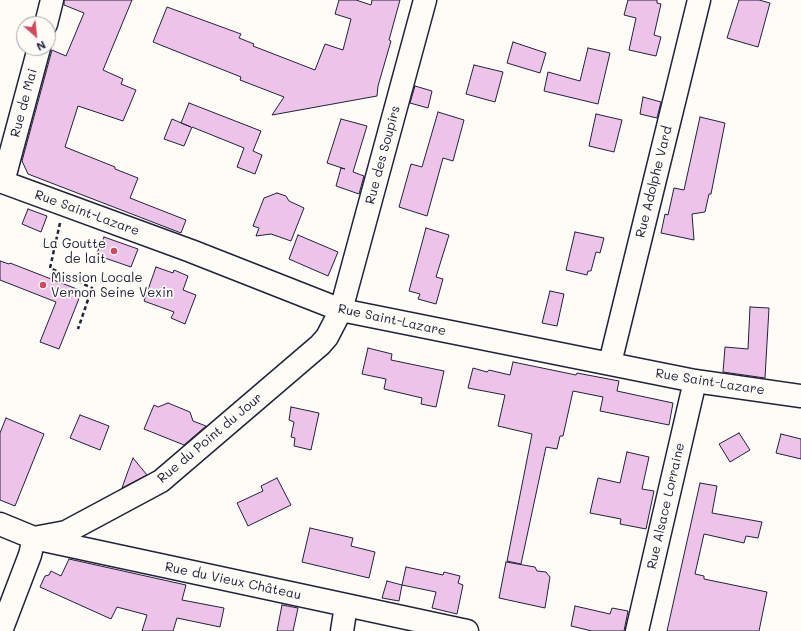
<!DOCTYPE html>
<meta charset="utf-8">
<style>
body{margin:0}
#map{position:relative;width:801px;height:631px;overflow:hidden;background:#fdfcf7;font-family:Mali,sans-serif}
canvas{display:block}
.north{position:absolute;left:16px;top:16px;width:40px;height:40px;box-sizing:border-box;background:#fdfcf7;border:1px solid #a5a5ac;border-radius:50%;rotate:153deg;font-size:11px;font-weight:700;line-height:16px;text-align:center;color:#22223b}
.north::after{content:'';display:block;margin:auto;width:14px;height:18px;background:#d1495b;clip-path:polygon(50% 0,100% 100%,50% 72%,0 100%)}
</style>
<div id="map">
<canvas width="801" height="631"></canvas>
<div class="north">N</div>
</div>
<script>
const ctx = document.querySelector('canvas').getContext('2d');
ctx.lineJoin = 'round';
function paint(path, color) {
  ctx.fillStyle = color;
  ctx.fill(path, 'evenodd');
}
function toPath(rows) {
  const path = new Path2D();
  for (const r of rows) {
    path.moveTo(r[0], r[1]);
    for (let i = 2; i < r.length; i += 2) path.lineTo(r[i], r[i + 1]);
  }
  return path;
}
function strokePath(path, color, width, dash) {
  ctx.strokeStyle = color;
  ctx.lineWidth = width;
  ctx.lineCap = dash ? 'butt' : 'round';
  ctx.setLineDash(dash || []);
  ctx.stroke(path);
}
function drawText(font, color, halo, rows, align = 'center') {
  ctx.font = font + ' Mali,sans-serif';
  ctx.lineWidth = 3.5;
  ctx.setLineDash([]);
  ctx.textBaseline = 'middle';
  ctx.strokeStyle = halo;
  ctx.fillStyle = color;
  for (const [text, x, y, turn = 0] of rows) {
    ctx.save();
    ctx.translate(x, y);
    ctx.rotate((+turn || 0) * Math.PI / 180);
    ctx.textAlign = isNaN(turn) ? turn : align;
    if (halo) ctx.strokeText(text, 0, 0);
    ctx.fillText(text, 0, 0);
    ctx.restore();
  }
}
const building = toPath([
 [64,0,132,0,103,70,123,79,121,84,136,90,123,121,78,106,65,147,115,167,115,169,138,178,130,198,186,220,181,233,28,174,22,161,52,50,66,56,84,13,64,5,64,0],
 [339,0,356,0,371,5,372,0,400,0,389,40,391,41,378,86,377,96,272,115,284,97,240,80,241,77,153,42,167,7,241,34,239,38,254,44,253,46,315,70,325,44,343,50,351,19,335,14,339,0],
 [628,0,657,0,657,3,661,4,654,35,661,37,656,56,629,50,636,18,624,15,628,0],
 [739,0,759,0,770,3,758,47,727,38,739,0],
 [513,42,546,53,540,73,507,63,513,42],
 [588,48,610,53,598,104,544,91,548,72,580,81,588,48],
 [474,65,503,72,495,102,466,94,474,65],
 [415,86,432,91,428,108,410,103,415,86],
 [643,97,661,102,657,118,640,114,643,97],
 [189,103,261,131,253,151,262,155,255,174,237,167,244,148,192,127,184,146,164,139,172,119,191,127,181,123,189,103],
 [438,112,464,120,453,161,443,158,427,216,399,207,411,164,422,167,438,112],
 [596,114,622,120,614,152,589,146,596,114],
 [700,117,725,123,711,194,709,194,705,212,692,214,694,240,661,233,665,214,668,215,674,188,684,190,700,117],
 [341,119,367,126,353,172,364,176,359,194,336,186,341,168,345,169,327,163,341,119],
 [277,193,286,196,289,201,304,208,291,241,271,234,256,236,259,228,253,226,264,198,277,193],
 [28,209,47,216,41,232,22,224,28,209],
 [426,228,449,235,436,277,443,279,436,304,418,299,420,294,409,291,426,228],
 [575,232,604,238,600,253,596,252,591,271,588,271,587,275,566,270,575,232],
 [298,235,338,252,328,276,289,259,298,235],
 [104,237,138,249,131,267,96,255,104,237],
 [0,261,9,264,10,263,82,291,59,349,40,342,56,302,0,280,0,261],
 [156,267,173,273,174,270,188,276,183,290,196,295,185,324,171,318,174,312,144,301,156,267],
 [550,291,564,294,557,326,542,323,550,291],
 [750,307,769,308,765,378,723,372,725,347,748,349,750,307],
 [368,348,392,354,391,360,444,371,436,407,421,404,422,398,384,389,386,379,362,374,368,348],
 [513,362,576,375,577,373,619,381,617,391,673,403,669,425,600,411,603,397,573,391,563,436,560,436,557,449,546,447,521,564,507,561,532,434,498,426,505,395,468,388,473,368,487,372,489,370,510,375,513,362],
 [168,403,190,412,193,421,206,426,184,445,144,429,154,405,158,407,168,403],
 [291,407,319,413,311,450,294,446,295,438,291,437,294,422,289,420,291,407],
 [80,415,109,426,100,450,70,438,80,415],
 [6,418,44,434,15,506,0,500,0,433,6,418],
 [739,433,750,450,730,462,719,444,739,433],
 [781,434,801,439,801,459,776,453,781,434],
 [627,452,649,457,642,489,654,491,646,529,620,524,621,519,590,513,598,478,620,483,627,452],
 [133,458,147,475,122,488,128,471,133,458],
 [277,478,291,505,248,526,237,503,263,491,261,486,277,478],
 [700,483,717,486,712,513,762,522,758,538,746,536,744,543,704,534,695,574,704,576,704,579,767,592,759,631,667,631,700,483],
 [310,528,353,538,351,546,375,552,369,578,302,562,310,528],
 [69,559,186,585,182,600,224,608,220,627,177,618,173,631,142,631,147,615,117,607,111,619,40,587,45,576,49,575,51,571,61,576,69,559],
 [506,562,535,567,537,571,546,572,550,577,545,608,499,598,506,562],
 [406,567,443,575,444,572,460,576,458,583,463,585,457,614,432,608,436,592,402,585,406,567],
 [387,581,402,585,399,601,382,598,387,581],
 [282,605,298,608,293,631,277,631,282,605],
 [575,606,610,614,612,608,628,611,624,631,592,631,571,626,575,606]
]);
paint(building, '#eec3ea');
strokePath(building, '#22223b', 1);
const minor = toPath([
 [46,24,52,0],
 [0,181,191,251,341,310,695,381,801,396],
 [3,182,39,48],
 [610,363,699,0],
 [0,524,34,538,467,631],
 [1,631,30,555,34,538,66,532,161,481,320,345,327,337,341,310,425,0],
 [342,631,346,606],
 [637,631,695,381]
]);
strokePath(minor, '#22223b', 25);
strokePath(toPath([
 [60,223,50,268,92,288,78,329]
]), '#22223b', 2.5, [4, 3]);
strokePath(minor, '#fdfcf7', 22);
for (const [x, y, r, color] of [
 [114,251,4,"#d1495b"],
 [43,285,4,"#d1495b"]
]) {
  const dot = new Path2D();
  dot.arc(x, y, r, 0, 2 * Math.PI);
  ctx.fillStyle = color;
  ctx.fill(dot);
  strokePath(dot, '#fdfcf7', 1.5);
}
drawText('13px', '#22223b', '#fdfcf7', [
 ["Rue de Mai",24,103,-75],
 ["Rue des Soupirs",383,155,-75],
 ["Rue Adolphe Vard",654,182,-76],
 ["Rue Saint-Lazare",87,213,20],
 ["Rue Saint-Lazare",392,320,12],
 ["Rue Saint-Lazare",710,382,9],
 ["Rue du Point du Jour",210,438,-40],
 ["Rue Alsace Lorraine",666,506,-77],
 ["Rue du Vieux Château",233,581,12]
]);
drawText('13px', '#22223b', '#fdfcf7', [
 ["La Goutte",106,244],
 ["de lait",106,259],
 ["Mission Locale",51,278,"left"],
 ["Vernon Seine Vexin",51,293,"left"]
], 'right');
</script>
